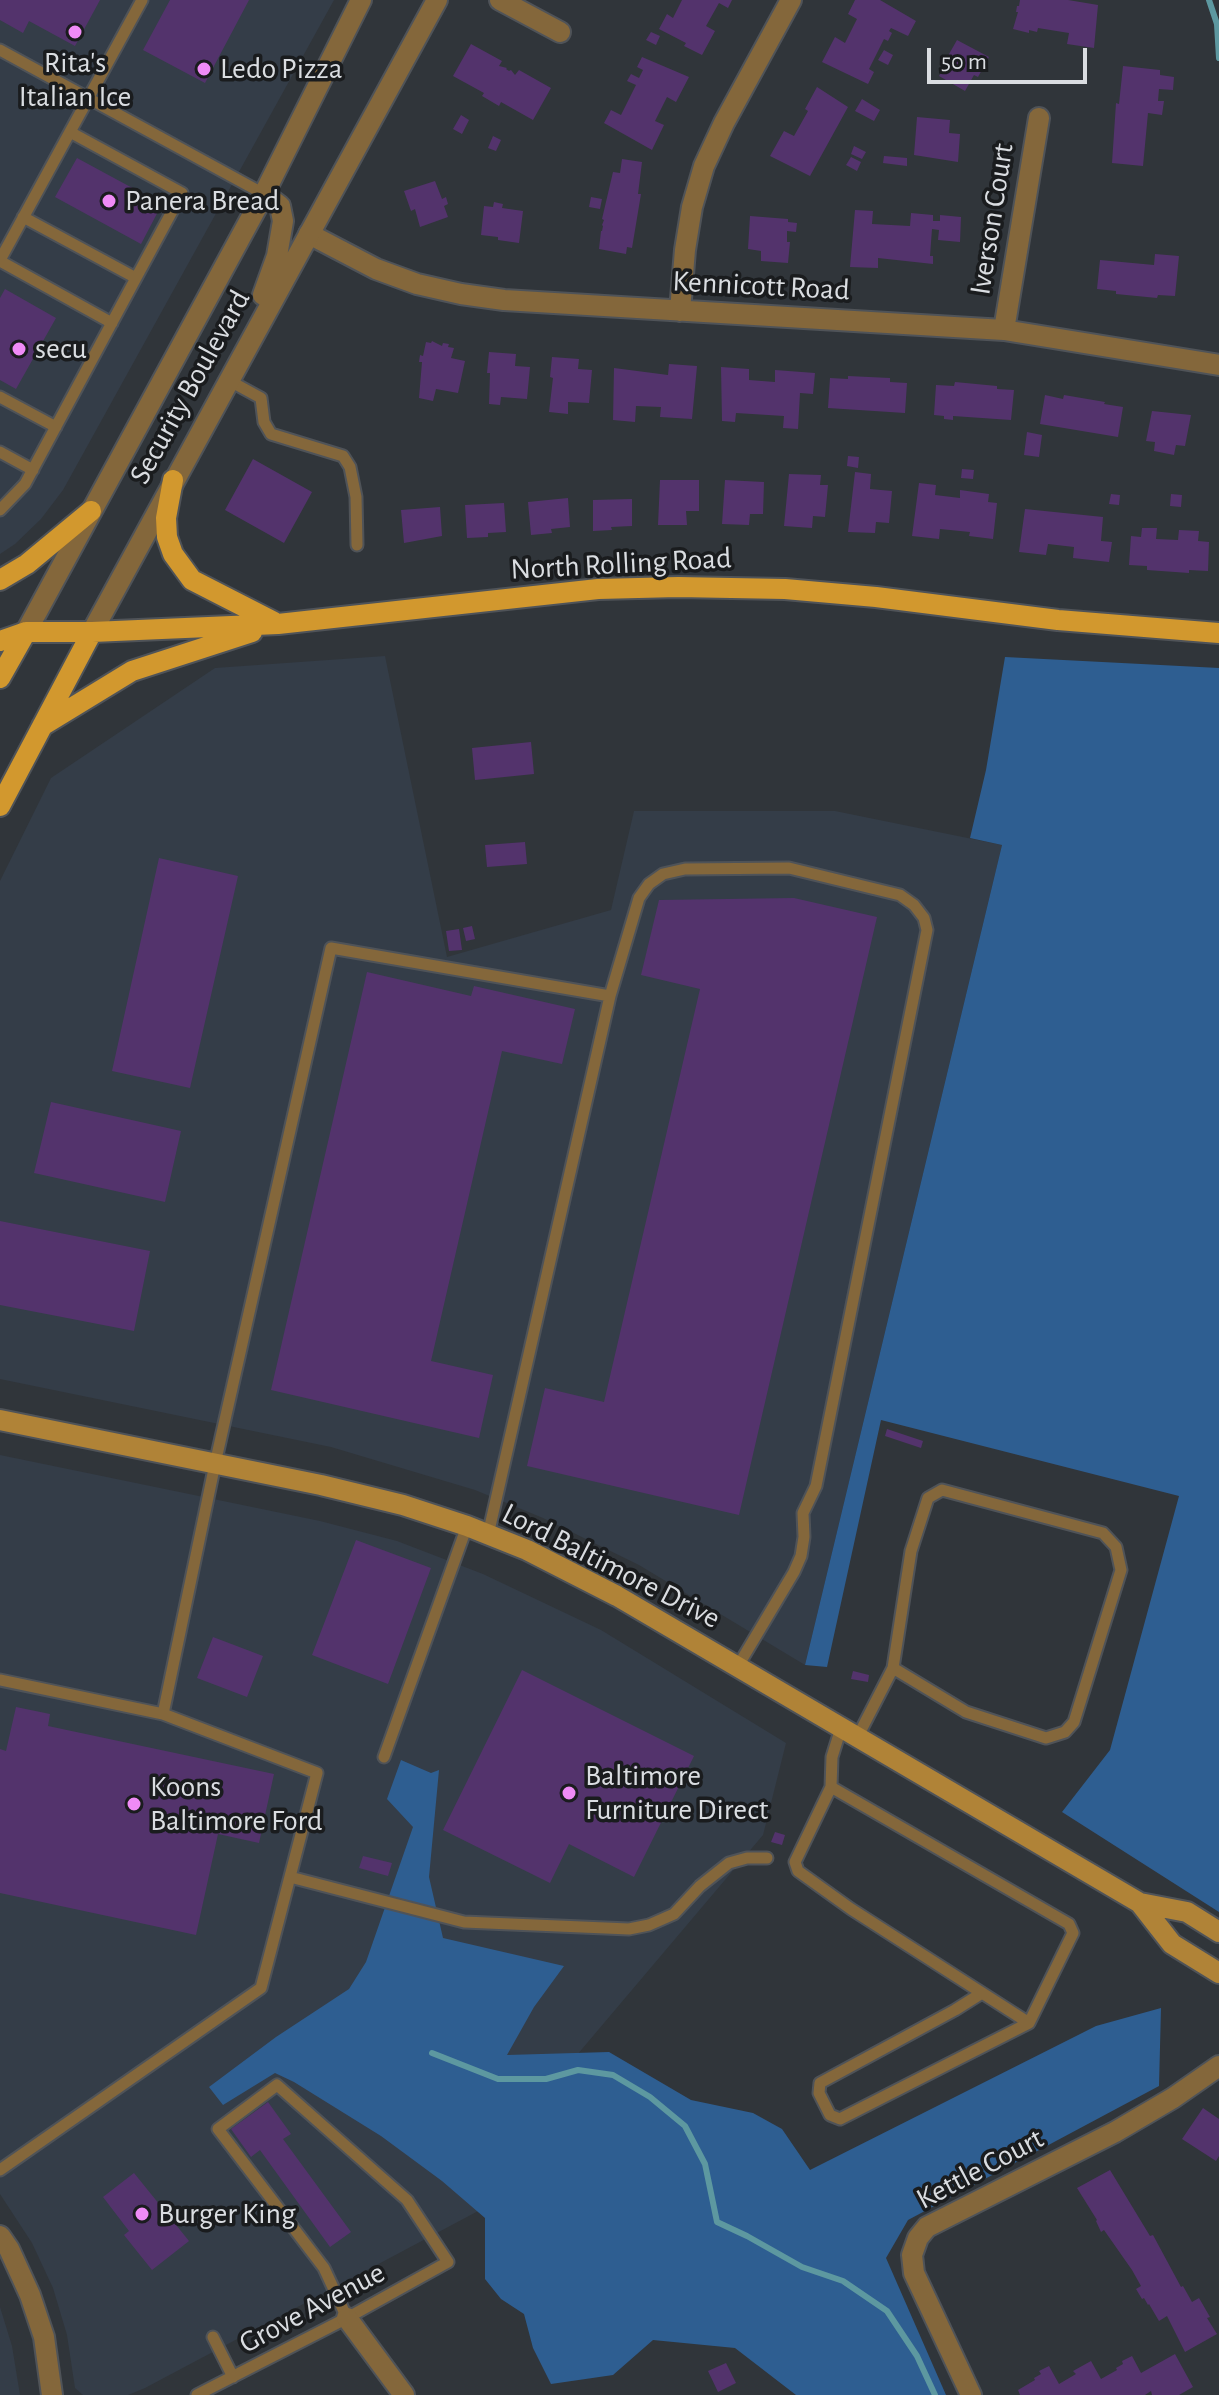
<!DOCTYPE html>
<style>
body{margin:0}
#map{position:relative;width:1219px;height:2395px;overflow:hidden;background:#30353a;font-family:"Alegreya Sans",sans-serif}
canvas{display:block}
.scale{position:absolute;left:927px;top:48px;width:160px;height:36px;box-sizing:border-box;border:4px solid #dadde1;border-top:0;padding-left:10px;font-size:24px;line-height:28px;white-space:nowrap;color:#dadde1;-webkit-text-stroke:6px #1a1c1e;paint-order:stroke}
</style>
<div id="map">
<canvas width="1219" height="2395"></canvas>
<div class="scale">50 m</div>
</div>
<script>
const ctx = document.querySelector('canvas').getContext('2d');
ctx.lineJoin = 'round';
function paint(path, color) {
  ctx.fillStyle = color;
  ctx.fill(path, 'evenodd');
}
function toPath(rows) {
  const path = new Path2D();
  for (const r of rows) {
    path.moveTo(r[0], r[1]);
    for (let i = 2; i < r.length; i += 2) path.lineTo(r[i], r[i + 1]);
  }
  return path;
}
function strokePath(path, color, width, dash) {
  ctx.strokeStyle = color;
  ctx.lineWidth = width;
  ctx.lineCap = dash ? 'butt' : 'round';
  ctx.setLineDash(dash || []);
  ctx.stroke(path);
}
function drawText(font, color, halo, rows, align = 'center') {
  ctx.font = font + ' "Alegreya Sans",sans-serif';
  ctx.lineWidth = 7;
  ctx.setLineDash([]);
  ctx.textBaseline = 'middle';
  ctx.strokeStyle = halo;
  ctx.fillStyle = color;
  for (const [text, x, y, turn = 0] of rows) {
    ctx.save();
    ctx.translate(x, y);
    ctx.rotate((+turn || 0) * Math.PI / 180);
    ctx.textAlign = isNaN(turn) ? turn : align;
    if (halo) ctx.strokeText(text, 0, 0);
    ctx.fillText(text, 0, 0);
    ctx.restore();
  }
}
paint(toPath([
 [0,0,334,0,63,490,41,519,15,544,0,554],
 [385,656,447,957,611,910,634,811,835,811,1002,845,805,1665,639,1565,543,1518,475,1490,331,1447,0,1379,0,881,51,778,215,668],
 [0,1455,320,1521,397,1541,483,1574,601,1630,786,1743,763,1835,489,2159,497,2201,145,2388,128,2395,83,2395,75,2388,67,2335,53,2288,32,2243,0,2194],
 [0,2307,12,2346,20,2395,0,2395]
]), '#343d48');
paint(toPath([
 [1005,657,1219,668,1219,1912,1062,1812,1110,1750,1179,1496,881,1420,827,1667,805,1665,1002,845,970,838,986,770],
 [401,1760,431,1773,439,1770,429,1877,443,1938,564,1966,534,2007,507,2055,609,2052,691,2100,753,2113,782,2129,810,2170,1096,2026,1161,2008,1159,2086,908,2220,886,2258,946,2395,796,2395,735,2348,653,2340,613,2375,551,2384,533,2348,524,2314,501,2299,485,2279,485,2218,442,2181,381,2136,294,2082,275,2073,223,2105,209,2087,276,2037,349,1989,366,1962,413,1827,387,1799]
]), '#2e5e91');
strokePath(toPath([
 [1209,0,1217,24,1219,58],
 [432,2053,498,2079,546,2079,578,2070,613,2075,650,2097,685,2126,705,2164,717,2222,747,2236,802,2267,843,2281,887,2311,917,2356,935,2395]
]), '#5d98a0', 6);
paint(toPath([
 [0,0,100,0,75,46,29,21,23,33,0,20],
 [170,0,249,0,205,83,143,50],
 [682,0,732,0,728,8,719,3,706,26,715,31,702,55,684,46,686,43,659,29,667,14,673,18],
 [855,0,880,0,916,21,908,36,891,28,889,31,892,33,888,41,884,39,869,69,874,72,868,84,822,62,835,37,845,43,857,19,848,14],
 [1020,0,1068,0,1098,5,1094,48,1067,44,1069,33,1038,28,1037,32,1029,30,1029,33,1013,29,1018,12,1016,12,1017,6,1019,6],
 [651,32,660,36,656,45,646,40],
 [957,40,989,57,978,77,974,75,965,91,939,76,942,71,940,70],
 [471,44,502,61,499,66,507,68,506,69,509,71,511,70,515,75,519,70,551,88,533,120,501,102,499,106,482,96,484,93,453,76],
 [884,50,893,55,888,65,878,60],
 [642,57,689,77,676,102,667,97,655,121,664,125,652,150,604,123,611,110,621,115,636,85,627,81,631,74,639,78,643,70,637,67],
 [1123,66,1160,70,1160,75,1174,77,1173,90,1159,89,1158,101,1164,101,1162,115,1148,113,1143,166,1112,163,1116,103,1119,104],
 [817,87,848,107,810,176,770,156,784,131,794,136,808,111,805,109],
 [862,99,880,110,874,121,855,111],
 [461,115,469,120,462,134,453,129],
 [917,117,950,120,949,133,960,134,958,162,914,155],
 [493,136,501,140,496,151,488,148],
 [854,146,866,152,862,159,851,154],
 [884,156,907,158,907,166,883,163],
 [851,157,861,162,857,171,846,165],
 [77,158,162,204,141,244,55,197],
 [622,159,642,162,638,194,641,194,632,248,627,247,626,254,599,249,601,231,602,231,603,226,602,225,604,220,602,219,613,172,620,173],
 [435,181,442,199,446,197,448,204,444,206,448,217,420,227,415,209,411,211,404,191],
 [591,197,602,199,600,209,589,207],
 [494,202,503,204,502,208,523,211,519,243,498,240,498,237,481,235,484,206,493,207],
 [855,210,873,211,872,224,910,226,911,213,933,215,933,221,940,221,940,215,961,217,960,242,938,240,939,230,932,229,930,256,933,256,933,264,878,258,878,268,850,267],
 [750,216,788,219,788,222,797,223,796,232,787,231,787,242,790,242,788,263,761,261,761,251,748,249],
 [1155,254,1179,256,1175,296,1158,295,1157,298,1116,294,1116,291,1097,289,1100,260,1154,265],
 [5,289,56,318,16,389,0,380,0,298],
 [432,341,442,346,443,343,449,344,448,347,454,348,451,358,465,361,458,393,436,389,433,401,419,398,422,362,419,362,420,355,423,356,426,342,431,343],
 [489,352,516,354,515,366,530,367,527,399,501,397,500,405,489,404,490,373,487,373],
 [552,357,579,359,578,369,592,370,589,403,568,402,568,414,549,412,553,378,550,377],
 [669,364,697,366,692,419,660,417,661,407,636,406,635,422,613,420,614,368,668,375],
 [721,367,749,369,749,380,775,382,775,370,815,373,813,394,800,393,798,429,783,428,784,416,736,413,735,422,722,421],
 [848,376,890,378,890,382,907,383,905,413,828,408,830,378,848,379],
 [955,382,997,386,997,389,1014,390,1011,420,953,416,953,420,944,419,944,416,934,415,936,385,954,386],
 [1045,395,1063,399,1064,395,1105,402,1104,404,1123,407,1118,437,1040,424],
 [1152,411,1191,415,1185,446,1176,445,1174,455,1154,451,1155,442,1146,441],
 [1027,432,1042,435,1039,457,1024,455],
 [848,456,859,457,858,468,847,466],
 [253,459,312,492,284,543,225,510],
 [962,469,974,470,973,479,961,478],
 [855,472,871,474,870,489,892,491,889,523,876,522,875,533,848,532],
 [789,474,821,475,820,485,828,485,825,517,813,516,812,528,784,526],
 [660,480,699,480,699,511,686,511,687,525,658,525],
 [725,480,764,482,763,514,750,514,749,525,722,524],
 [919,483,936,485,935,495,960,498,960,490,989,494,988,502,997,503,993,539,969,536,970,532,940,529,939,539,912,536],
 [1111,494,1120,495,1119,505,1109,504],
 [1171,494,1182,495,1181,507,1170,506],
 [568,498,570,527,551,529,552,533,531,535,528,502],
 [632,499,632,526,611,527,612,530,593,531,593,500],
 [504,503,506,532,488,533,488,537,467,538,465,505],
 [440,507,442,536,404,543,401,510],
 [1025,509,1103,517,1101,541,1112,542,1109,562,1073,558,1074,547,1048,544,1046,555,1019,552],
 [1142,528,1157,528,1156,539,1178,540,1179,530,1199,531,1198,541,1209,542,1208,571,1189,570,1189,573,1147,570,1147,566,1129,565,1131,536,1141,537],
 [531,742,534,774,475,780,472,748],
 [525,842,527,864,487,867,485,845],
 [159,858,238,876,190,1088,112,1071],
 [794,898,877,917,739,1515,527,1466,545,1388,604,1402,700,989,641,975,659,900],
 [472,926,475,939,466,941,463,928],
 [459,929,462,950,449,951,446,931],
 [367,972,471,996,474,986,575,1009,562,1064,502,1051,431,1361,493,1375,479,1438,271,1390],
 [51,1102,181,1131,165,1202,34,1173],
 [0,1221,150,1251,134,1331,0,1305],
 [887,1429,923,1441,921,1448,885,1436],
 [356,1540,431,1568,388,1684,312,1655],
 [213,1637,263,1656,247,1697,197,1678],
 [522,1670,694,1756,634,1877,569,1844,550,1883,443,1830],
 [853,1671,869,1675,868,1682,851,1679],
 [16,1707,50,1714,48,1726,274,1774,259,1843,218,1834,196,1935,0,1893,0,1749,6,1751],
 [775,1832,785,1835,782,1845,771,1842],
 [363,1856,392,1863,388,1876,359,1868],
 [268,2102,291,2134,283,2139,351,2232,330,2247,260,2150,251,2157,231,2129],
 [1203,2108,1219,2119,1219,2156,1216,2161,1182,2139],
 [1110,2170,1150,2236,1153,2235,1181,2287,1183,2286,1192,2302,1199,2298,1210,2317,1207,2318,1217,2334,1185,2352,1167,2316,1159,2321,1149,2304,1148,2305,1144,2298,1142,2299,1136,2289,1141,2286,1132,2270,1104,2230,1101,2232,1096,2221,1097,2220,1077,2188],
 [134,2173,189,2241,152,2270,124,2235,129,2231,103,2197],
 [1175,2354,1193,2387,1179,2395,1152,2395,1151,2391,1145,2395,1020,2395,1018,2390,1035,2380,1034,2378,1041,2374,1039,2371,1049,2366,1059,2384,1076,2374,1073,2371,1091,2361,1101,2379,1117,2370,1116,2368,1123,2364,1122,2361,1132,2356,1141,2373],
 [726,2363,736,2383,718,2392,708,2371]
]), '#53336c');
const service = toPath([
 [0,50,264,194],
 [70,132,182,193,136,278],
 [0,260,142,0],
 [0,261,112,323],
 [228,380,261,398,264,422,271,434,343,456,350,467,356,497,357,545],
 [0,397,56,427],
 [0,452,33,470],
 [0,510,25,484,136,278,23,217],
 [488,1535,610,996,639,898,649,884,663,874,685,869,789,868,900,895,914,905,924,918,927,930,816,1486,803,1513,804,1537,801,1556,794,1572,738,1666],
 [0,1680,163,1714,215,1464,331,948,610,996],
 [857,1738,893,1668,911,1551,928,1498,942,1490,1103,1533,1116,1547,1121,1570,1074,1722,1065,1732,1046,1738,966,1712,893,1668],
 [384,1757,467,1526],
 [831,1787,1069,1924,1073,1933,1029,2023,851,1909,798,1871,795,1862,831,1787,832,1757,841,1728],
 [290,1877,464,1922,629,1929,649,1925,674,1914,700,1886,729,1863,747,1858,767,1858],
 [982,1993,955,2010,820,2083,819,2093,830,2115,840,2119,1029,2023],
 [0,2170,261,1988,317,1773,163,1714],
 [213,2337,233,2377],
 [197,2395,347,2318,448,2262,407,2200,277,2085,218,2129,324,2268,347,2318]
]);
const minor = toPath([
 [500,0,560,32],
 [309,234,376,269,417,284,461,294,504,300,1004,330,1219,365],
 [680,311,685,250,692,207,704,166,724,123,791,0],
 [1004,330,1039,118],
 [0,2236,9,2249,30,2295,44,2337,52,2395],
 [347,2318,404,2395],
 [971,2395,914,2273,912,2255,918,2238,927,2227,1115,2132,1173,2098,1219,2066]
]);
const tertiary = toPath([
 [263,295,277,256,283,221,280,206,264,194],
 [26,632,264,194,361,0],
 [92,632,437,0]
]);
const secondary = toPath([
 [0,1420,321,1485,403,1505,467,1526,527,1550,617,1596,1140,1903,1187,1912,1219,1932],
 [1140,1903,1172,1944,1219,1973]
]);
const primary = toPath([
 [173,480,166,518,167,537,173,554,192,580,274,622],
 [0,580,27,564,91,511],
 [0,641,26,632,92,632,278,624,598,589,678,587,785,589,876,597,1058,620,1219,633],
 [0,678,26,632],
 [42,726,132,671,252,632],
 [0,806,92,632]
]);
strokePath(service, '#4f5358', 15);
strokePath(minor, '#4f5358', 24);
strokePath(tertiary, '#4f5358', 24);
strokePath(secondary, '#4f5358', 24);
strokePath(primary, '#4f5358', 24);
strokePath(service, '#84673b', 11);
strokePath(minor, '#84673b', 20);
strokePath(tertiary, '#84673b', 20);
strokePath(secondary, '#b08337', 20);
strokePath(primary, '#d2982e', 20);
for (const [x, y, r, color] of [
 [75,32,8,"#ef8bf6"],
 [204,69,8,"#ef8bf6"],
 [109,201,8,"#ef8bf6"],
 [19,349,8,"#ef8bf6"],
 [569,1793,8,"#ef8bf6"],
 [134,1804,8,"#ef8bf6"],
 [142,2214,8,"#ef8bf6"]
]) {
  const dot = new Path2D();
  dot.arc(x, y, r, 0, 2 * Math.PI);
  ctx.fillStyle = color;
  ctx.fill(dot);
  strokePath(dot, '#1a1c1e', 3);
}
drawText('30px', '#dadde1', '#1a1c1e', [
 ["Rita's",75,63,"center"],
 ["Italian Ice",75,97,"center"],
 ["Ledo Pizza",220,69],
 ["Panera Bread",125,201],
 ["secu",35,349],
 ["Baltimore",585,1776],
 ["Furniture Direct",585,1810],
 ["Koons",150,1787],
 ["Baltimore Ford",150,1821],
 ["Burger King",158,2214]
], 'left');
drawText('30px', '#dadde1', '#1a1c1e', [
 ["Iverson Court",992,219,-81],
 ["Kennicott Road",761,286,3],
 ["Security Boulevard",190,387,-61],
 ["North Rolling Road",621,564,-3],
 ["Lord Baltimore Drive",611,1566,27],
 ["Kettle Court",980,2169,-28],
 ["Grove Avenue",312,2308,-28]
]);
</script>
